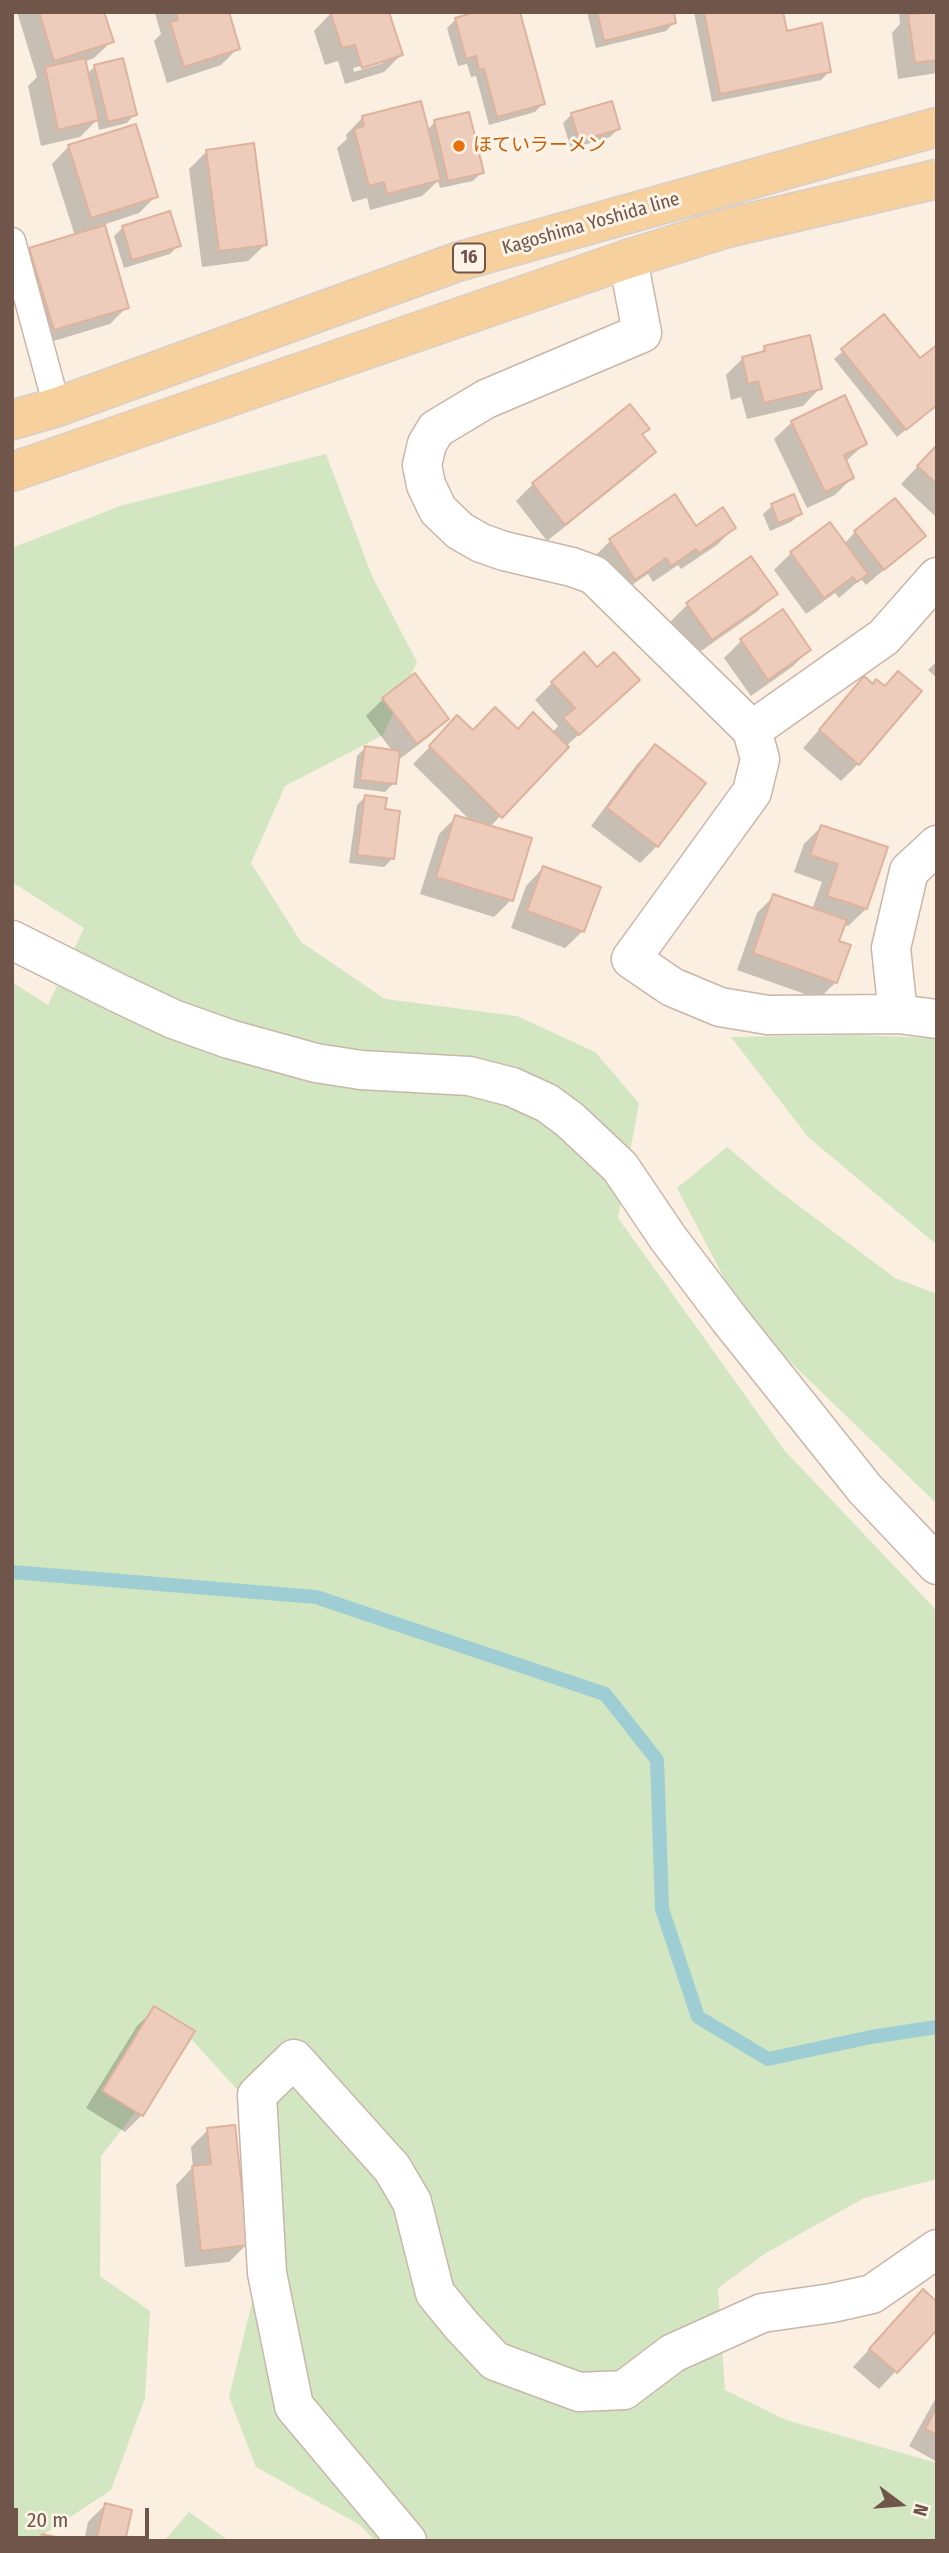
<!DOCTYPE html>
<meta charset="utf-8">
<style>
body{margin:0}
#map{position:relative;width:949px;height:2553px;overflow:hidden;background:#faefe1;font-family:"Fira Sans Condensed",sans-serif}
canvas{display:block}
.frame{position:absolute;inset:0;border:14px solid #70554a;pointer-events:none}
.north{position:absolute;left:865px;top:2469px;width:70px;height:70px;-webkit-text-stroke:5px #fef3e7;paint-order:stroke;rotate:106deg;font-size:19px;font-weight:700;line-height:28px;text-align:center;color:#70554a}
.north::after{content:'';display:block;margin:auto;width:24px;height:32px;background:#70554a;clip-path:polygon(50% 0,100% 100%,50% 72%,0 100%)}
.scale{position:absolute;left:14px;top:2508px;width:135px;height:32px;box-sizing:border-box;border:4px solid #70554a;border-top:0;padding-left:9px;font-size:21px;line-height:24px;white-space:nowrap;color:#70554a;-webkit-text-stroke:5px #fef3e7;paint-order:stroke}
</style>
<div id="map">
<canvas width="949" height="2553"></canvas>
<div class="frame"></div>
<div class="north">N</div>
<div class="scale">20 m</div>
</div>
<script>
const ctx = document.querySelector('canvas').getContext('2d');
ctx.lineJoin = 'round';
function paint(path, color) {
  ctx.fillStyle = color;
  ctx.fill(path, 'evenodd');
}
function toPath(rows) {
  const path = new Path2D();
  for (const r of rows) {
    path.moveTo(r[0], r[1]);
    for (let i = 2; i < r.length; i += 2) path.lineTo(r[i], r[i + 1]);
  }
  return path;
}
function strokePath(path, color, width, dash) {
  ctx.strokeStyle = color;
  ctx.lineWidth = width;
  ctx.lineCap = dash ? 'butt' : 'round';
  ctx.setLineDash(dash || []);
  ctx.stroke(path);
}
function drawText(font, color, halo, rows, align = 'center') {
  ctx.font = font + ' "Fira Sans Condensed","Noto Sans JP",sans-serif';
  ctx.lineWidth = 6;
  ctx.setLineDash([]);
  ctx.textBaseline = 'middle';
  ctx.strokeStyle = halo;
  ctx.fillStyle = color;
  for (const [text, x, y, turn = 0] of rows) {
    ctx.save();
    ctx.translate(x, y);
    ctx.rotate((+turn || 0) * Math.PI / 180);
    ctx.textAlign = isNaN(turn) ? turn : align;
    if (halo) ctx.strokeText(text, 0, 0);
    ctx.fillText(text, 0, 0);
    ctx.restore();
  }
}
paint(toPath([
 [326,454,372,576,417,662,383,735,285,786,251,863,301,942,385,999,517,1016,595,1052,639,1103,618,1218,785,1451,937,1611,937,2179,864,2198,766,2253,718,2288,725,2390,786,2420,937,2463,937,2541,375,2541,360,2525,256,2467,229,2397,258,2278,265,2120,192,2040,101,2156,100,2276,150,2311,145,2398,111,2490,34,2541,12,2541,12,982,48,1005,84,928,12,882,12,548,120,506],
 [853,1035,937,1038,937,1245,808,1137,731,1037],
 [727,1147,775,1188,895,1278,937,1294,937,1504,745,1318,677,1188],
 [189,2512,229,2541,164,2541]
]), '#d2e6c1');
paint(toPath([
 [17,12,102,12,112,41,94,58,84,62,87,74,94,67,122,60,135,114,127,123,99,130,97,120,80,137,41,146,28,86,37,77],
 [227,12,238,48,221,65,167,83,154,41,161,34,155,13],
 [587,12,672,12,674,23,666,31,596,48],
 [694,12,781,12,786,33,830,71,821,80,712,102],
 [899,12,937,12,937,73,898,79,892,33,900,24],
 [331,13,401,55,384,72,345,84,338,61,325,65,314,31],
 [383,60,383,63,354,72,353,68],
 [456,19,543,104,535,112,489,125,476,76,471,77,467,64,458,66,447,28],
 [572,114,618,129,610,137,571,149,563,123],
 [363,117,427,130,435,122,482,172,473,181,440,188,438,181,422,196,370,210,367,198,352,202,337,148,347,139,346,135],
 [69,146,156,196,139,213,103,225,127,307,110,324,37,346,13,267,30,250,75,236,52,164],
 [206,152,266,244,248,261,202,267,189,169],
 [123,227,179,245,170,254,124,268,114,236],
 [883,316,920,361,937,404,897,437,834,359],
 [765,348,820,388,803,406,747,419,741,397,731,400,726,375,743,358,759,354],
 [792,422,865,444,845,462,852,478,835,495,807,508,774,439],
 [641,435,654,452,637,469,547,541,516,501,533,484],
 [937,446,937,518,901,484],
 [675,497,695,528,734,528,717,545,681,569,678,565,653,582,648,574,617,595,593,558,610,541],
 [793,497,800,514,791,522,770,531,763,514,772,506],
 [830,524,844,544,855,532,924,536,866,585,861,579,839,598,835,593,806,614,774,570,791,553],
 [751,558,775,593,758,611,694,656,670,622,687,605],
 [782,612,809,650,792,667,751,696,724,658,741,641],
 [937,661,937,678,928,670],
 [864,679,872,685,884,687,858,764,841,781,803,748],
 [552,683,621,697,566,746,490,827,511,900,494,917,420,894,439,834,456,817,472,822,413,764,458,718,473,732,552,733,558,726,535,700],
 [383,699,447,719,430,736,397,761,394,783,385,792,353,788,357,756,365,748,393,752,366,716],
 [655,746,657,846,640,863,591,826,638,763],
 [365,797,383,811,393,858,384,867,349,863,357,805],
 [821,827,866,909,848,926,844,924,837,943,836,982,819,999,737,970,757,913,774,896,812,910,822,882,794,872,804,844],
 [543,868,583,931,565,948,511,928,526,886],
 [155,2009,142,2115,125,2132,86,2108,137,2026],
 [208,2130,246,2245,229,2262,185,2267,176,2185,193,2167,191,2147],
 [906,2309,937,2327,879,2389,853,2367],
 [937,2396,937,2462,909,2446],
 [105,2505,124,2541,84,2541,88,2522]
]), '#0003');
strokePath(toPath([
 [12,1572,316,1597,605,1694,657,1760,662,1909,698,2017,768,2059,871,2037,937,2027]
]), '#9eced3', 14);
const building = toPath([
 [39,12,104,12,114,42,54,61,39,12],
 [176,12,229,12,240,49,184,67,170,22,178,20,176,12],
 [330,12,389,12,403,55,362,68,355,45,342,48,330,12],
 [475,12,520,12,545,104,497,117,484,69,479,70,476,56,466,59,455,18,475,12],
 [597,12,674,12,676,23,604,41,597,12],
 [704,12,783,12,787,31,822,23,831,72,720,94,704,12],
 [937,12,937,60,915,63,908,14,937,12],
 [85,58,99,120,58,130,45,67,85,58],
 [123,58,137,115,108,122,94,65,123,58],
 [421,101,441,180,387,194,384,182,369,186,354,129,364,126,362,116,421,101],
 [612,101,620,129,579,141,571,113,612,101],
 [469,112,484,173,448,181,434,120,469,112],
 [136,124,158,197,91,218,68,145,136,124],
 [254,143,267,245,219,251,206,150,254,143],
 [170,211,181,246,132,260,122,226,170,211],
 [105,225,129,308,54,330,29,248,105,225],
 [884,314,920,358,937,345,937,405,906,430,841,349,884,314],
 [810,335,822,389,764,403,758,381,748,384,742,357,765,351,764,346,810,335],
 [845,395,867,444,844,455,854,478,825,492,791,421,845,395],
 [630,404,650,429,642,434,656,452,565,525,532,483,630,404],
 [937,445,937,484,917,466,937,445],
 [675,494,696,526,723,507,736,528,699,553,696,549,671,566,666,558,635,580,609,539,675,494],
 [794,494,802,514,778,523,771,504,794,494],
 [895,498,926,536,884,570,854,531,895,498],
 [830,522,868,574,857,582,853,577,824,598,790,552,830,522],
 [751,556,778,594,712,640,686,603,751,556],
 [783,609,811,650,768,680,740,639,783,609],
 [584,652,597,667,614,652,640,680,579,735,563,718,575,708,551,682,584,652],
 [898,671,922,691,859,765,819,730,864,676,873,684,876,679,885,686,898,671],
 [415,673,449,719,417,744,382,698,415,673],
 [495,707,518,729,533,712,569,747,502,818,429,746,457,715,473,730,495,707],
 [655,744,706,783,658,847,607,808,655,744],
 [365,746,400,751,396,784,360,780,365,746],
 [365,795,387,798,385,809,400,811,394,859,357,855,365,795],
 [455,815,532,838,513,901,436,877,455,815],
 [821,825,888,847,867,909,827,896,838,864,810,855,821,825],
 [543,866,601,887,584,932,527,911,543,866],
 [773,894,847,920,839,941,851,945,837,983,753,953,773,894],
 [154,2006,195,2031,143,2116,102,2091,154,2006],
 [235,2125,248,2245,201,2251,192,2166,211,2164,207,2128,235,2125],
 [923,2289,937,2302,937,2330,897,2373,869,2349,923,2289],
 [937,2407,937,2435,925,2429,937,2407],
 [105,2503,132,2510,125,2541,96,2541,105,2503],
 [42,2534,74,2541,40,2541,42,2534]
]);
paint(building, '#ecb');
strokePath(building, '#dfb29c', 2);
const service = toPath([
 [12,241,57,407]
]);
const minor = toPath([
 [628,259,642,333,486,399,436,429,427,444,422,465,426,485,438,510,460,531,481,543,504,551,572,567,594,575,752,730,760,759,752,792,631,959,672,987,720,1007,768,1015,898,1014,937,1019],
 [752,730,884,637,937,577],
 [898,1014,891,948,909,871,937,845],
 [407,2541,294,2406,267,2273,257,2095,294,2059,392,2168,412,2202,435,2293,462,2326,495,2361,579,2392,624,2390,673,2353,762,2313,832,2303,872,2294,937,2249]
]);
const tertiary = toPath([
 [12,940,118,993,173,1019,229,1039,316,1063,361,1070,469,1076,512,1087,547,1103,570,1120,620,1167,668,1238,730,1320,865,1489,937,1565]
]);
const primary = toPath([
 [12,420,57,407,457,262,937,127],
 [12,472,628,259,727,228,937,179]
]);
strokePath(service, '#cab6a9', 29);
strokePath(minor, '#cab6a9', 41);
strokePath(tertiary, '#cab6a9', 41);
strokePath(primary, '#d7cfcc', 41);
strokePath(service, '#fff', 26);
strokePath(minor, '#fff', 38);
strokePath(tertiary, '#fff', 38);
strokePath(primary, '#f6d09d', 38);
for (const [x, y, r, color] of [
 [459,146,7,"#e8710a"]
]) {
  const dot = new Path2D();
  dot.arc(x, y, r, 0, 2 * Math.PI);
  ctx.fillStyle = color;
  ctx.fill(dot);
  strokePath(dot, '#fef3e7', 2.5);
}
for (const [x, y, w] of [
 [469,258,32]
]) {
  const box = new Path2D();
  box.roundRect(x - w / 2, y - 14.5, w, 29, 5);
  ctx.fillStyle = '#fef3e7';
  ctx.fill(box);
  strokePath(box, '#70554a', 2);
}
drawText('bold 18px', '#70554a', null, [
 ["16",469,258]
]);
drawText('19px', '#c56008', '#fef3e7', [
 ["ほていラーメン",473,146]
], 'left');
drawText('19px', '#70554a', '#fef3e7', [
 ["Kagoshima Yoshida line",591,224,-16]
]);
</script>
